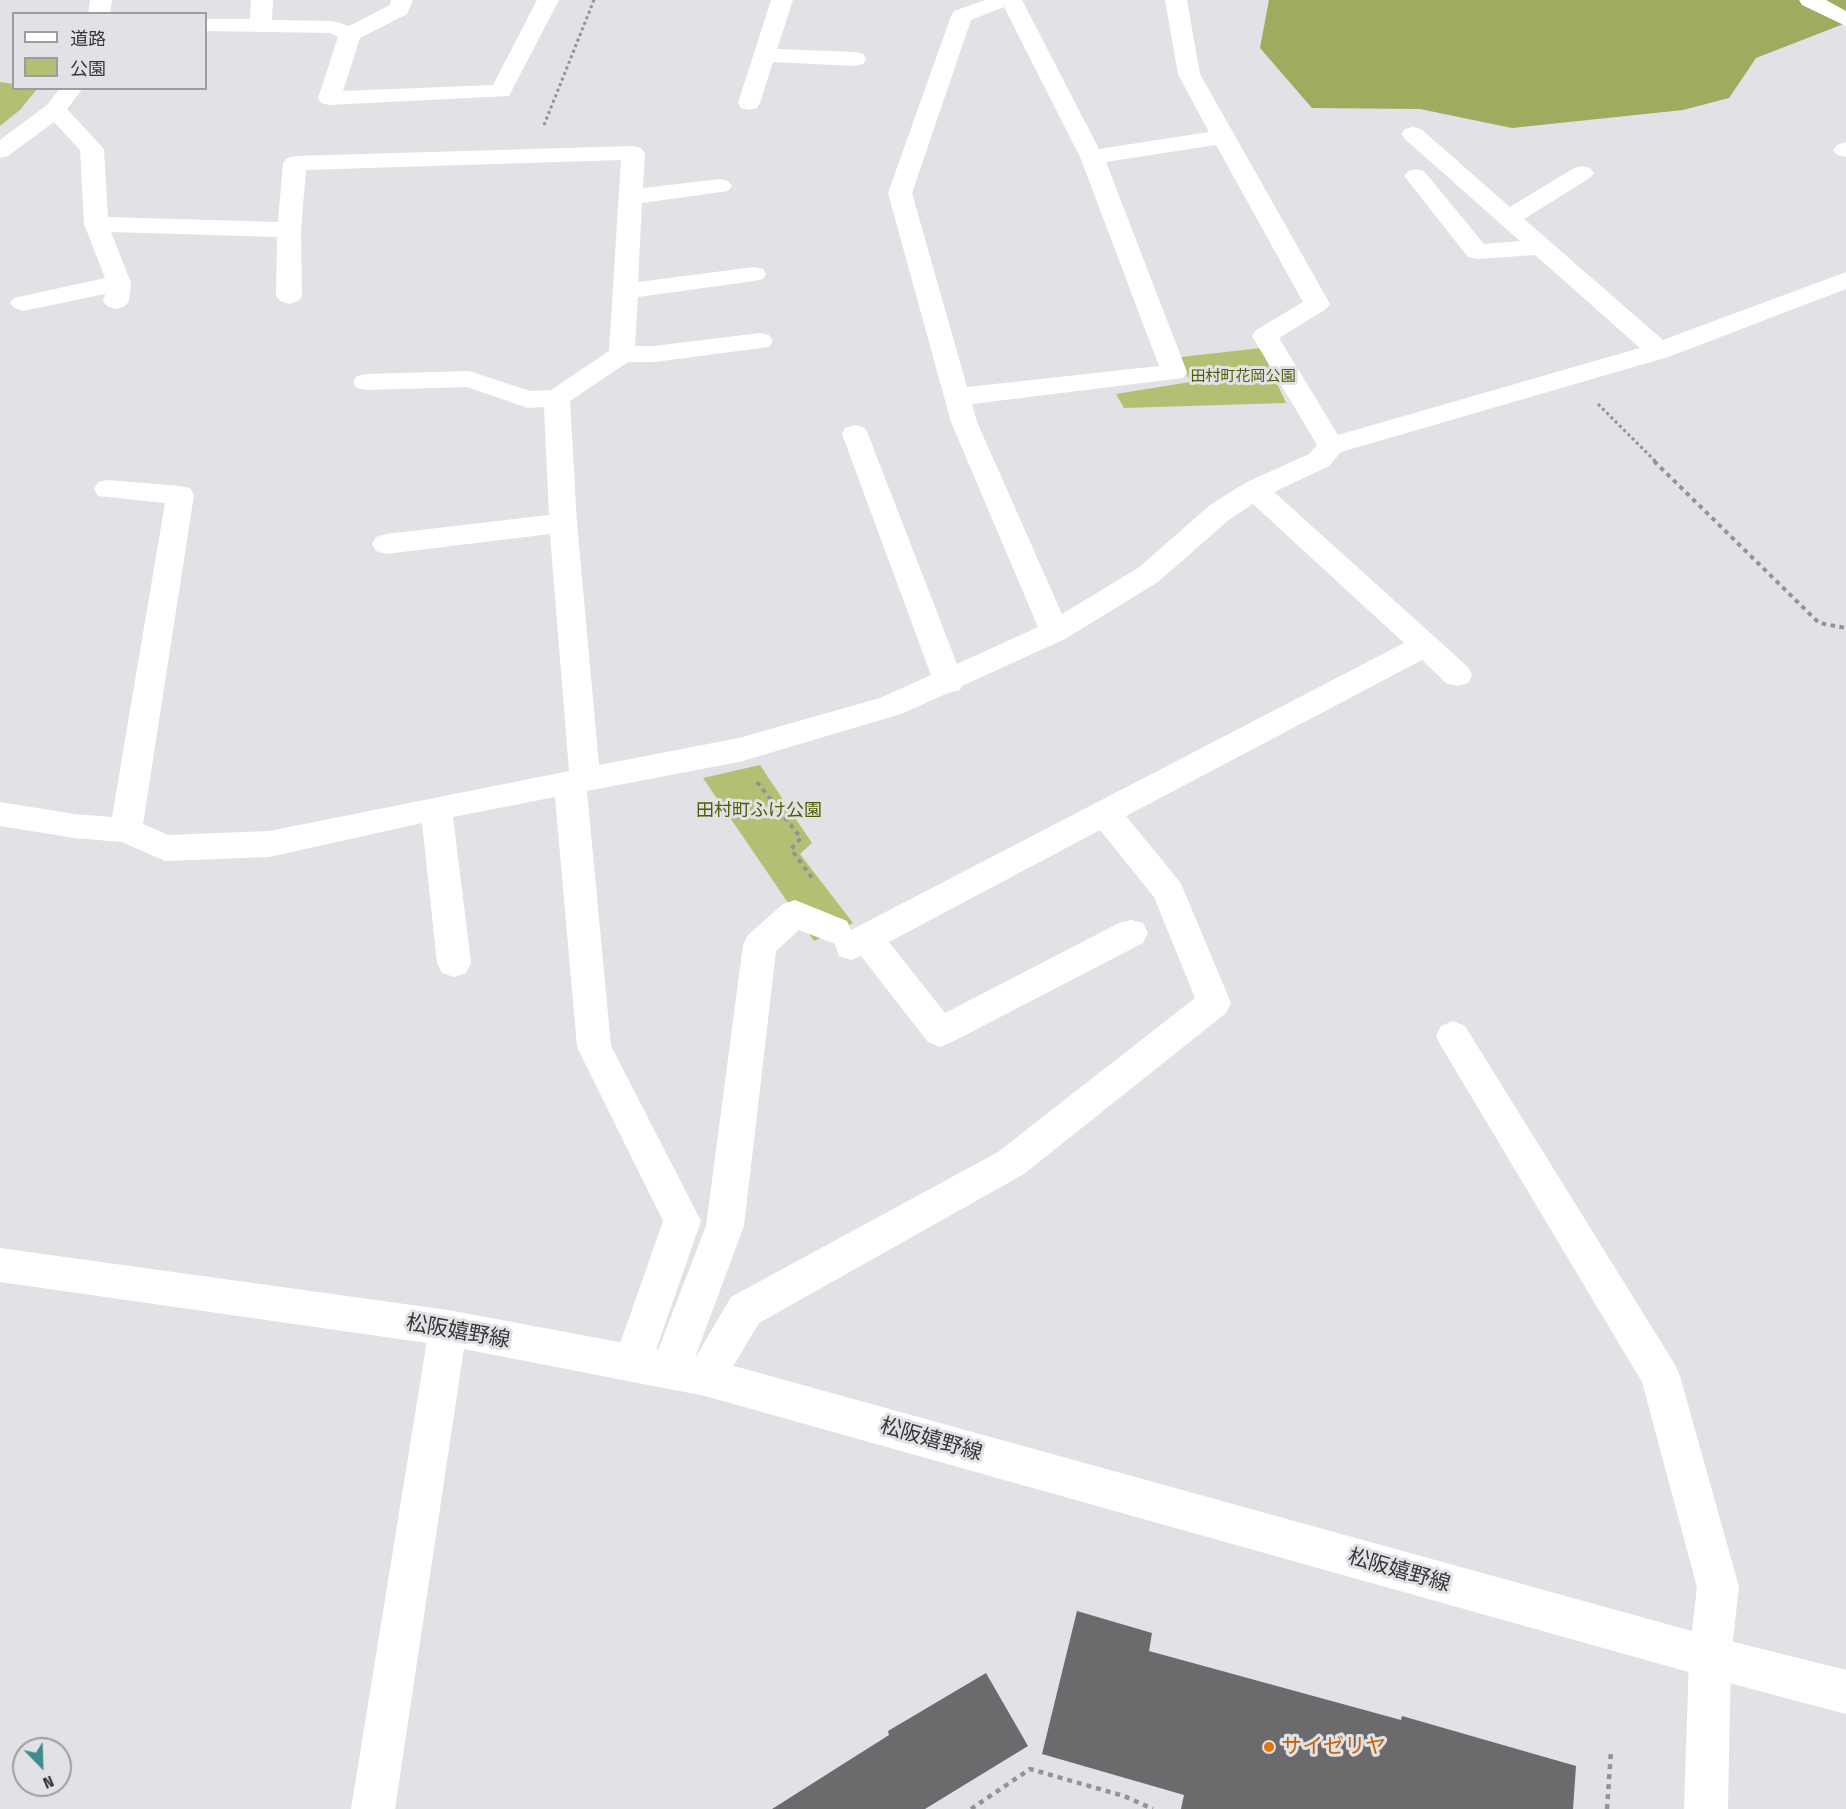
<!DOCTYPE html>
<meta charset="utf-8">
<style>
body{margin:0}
#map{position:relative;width:1846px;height:1809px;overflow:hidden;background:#e1e2e6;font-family:"Fira Sans Condensed","Noto Sans JP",sans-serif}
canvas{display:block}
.legend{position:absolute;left:12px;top:12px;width:195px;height:78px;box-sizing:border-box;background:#e1e2e6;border:2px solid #9c9da0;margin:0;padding:8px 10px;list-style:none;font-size:18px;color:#353637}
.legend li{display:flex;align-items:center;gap:12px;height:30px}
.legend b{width:30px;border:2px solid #9c9da0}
.north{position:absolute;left:12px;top:1737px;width:60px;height:60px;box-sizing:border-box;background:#e1e2e6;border:2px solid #9c9da0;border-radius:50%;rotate:157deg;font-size:16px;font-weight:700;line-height:24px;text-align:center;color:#353637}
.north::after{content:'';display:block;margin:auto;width:21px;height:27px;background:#428a8e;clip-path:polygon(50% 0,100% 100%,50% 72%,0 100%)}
</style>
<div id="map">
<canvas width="1846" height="1809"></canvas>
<ul class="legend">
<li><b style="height:8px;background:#fff"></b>道路</li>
<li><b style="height:16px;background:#b3c073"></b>公園</li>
</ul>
<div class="north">N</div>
</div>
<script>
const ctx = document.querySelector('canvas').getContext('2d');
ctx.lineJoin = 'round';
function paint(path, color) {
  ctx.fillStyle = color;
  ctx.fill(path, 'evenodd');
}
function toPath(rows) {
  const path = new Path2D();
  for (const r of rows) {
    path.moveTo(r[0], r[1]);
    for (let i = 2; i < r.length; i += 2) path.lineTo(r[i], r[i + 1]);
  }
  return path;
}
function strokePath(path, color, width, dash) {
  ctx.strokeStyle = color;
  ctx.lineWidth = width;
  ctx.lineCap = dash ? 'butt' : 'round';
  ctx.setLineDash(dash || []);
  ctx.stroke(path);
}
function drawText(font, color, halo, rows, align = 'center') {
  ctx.font = font + ' "Fira Sans Condensed","Noto Sans JP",sans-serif';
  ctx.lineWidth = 6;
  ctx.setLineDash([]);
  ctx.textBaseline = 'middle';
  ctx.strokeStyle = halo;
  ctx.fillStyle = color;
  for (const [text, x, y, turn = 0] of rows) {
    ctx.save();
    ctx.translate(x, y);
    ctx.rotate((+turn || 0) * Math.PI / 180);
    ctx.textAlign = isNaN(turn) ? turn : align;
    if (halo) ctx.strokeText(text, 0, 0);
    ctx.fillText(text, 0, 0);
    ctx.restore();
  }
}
paint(toPath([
 [0,82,13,84,14,88,37,89,20,110,0,126],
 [1261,348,1286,403,1124,408,1116,394,1190,382,1181,357],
 [760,765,812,843,800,854,853,923,814,941,703,778]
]), '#b3c073');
paint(toPath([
 [1269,0,1846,0,1846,23,1756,58,1729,98,1683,110,1512,128,1420,109,1312,108,1260,48]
]), '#9fab5f');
paint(toPath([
 [1077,1611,1152,1633,1149,1651,1401,1720,1402,1716,1576,1766,1573,1809,1181,1809,1184,1795,1042,1754],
 [986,1673,1028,1746,925,1809,772,1809,889,1735,888,1731]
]), '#6c6a6d');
strokePath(toPath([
 [544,125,594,0],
 [1598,404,1656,462]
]), '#929396', 3, [3, 3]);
strokePath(toPath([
 [1654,461,1819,623,1846,628],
 [757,782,801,838,791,849,812,878]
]), '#929396', 4, [4.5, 4.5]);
strokePath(toPath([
 [971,1809,1030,1769,1124,1796,1153,1809],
 [1607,1809,1611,1751]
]), '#929396', 4.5, [5, 5]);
paint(toPath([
 [90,0,112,0,110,14,88,14,90,0],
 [251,0,273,0,272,20,333,21,349,26,390,5,391,0,413,0,407,14,360,38,343,91,493,85,537,0,559,0,509,96,329,105,321,103,318,98,338,37,330,33,206,31,206,19,250,19,251,0],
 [771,0,793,0,777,49,855,52,863,54,866,59,863,64,855,66,773,62,760,103,757,108,749,110,741,108,738,103,771,0],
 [985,0,1022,0,1099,149,1209,132,1178,74,1165,0,1187,0,1200,74,1330,304,1326,309,1279,338,1338,435,1640,348,1535,255,1477,259,1468,257,1408,181,1404,176,1408,171,1416,169,1424,171,1484,244,1520,241,1405,139,1401,134,1405,129,1413,127,1421,129,1510,207,1574,168,1582,166,1590,168,1594,173,1590,178,1524,219,1663,340,1846,272,1846,289,1668,357,1341,452,1329,466,1274,492,1468,667,1472,675,1468,683,1457,686,1446,683,1422,660,1126,816,1180,882,1184,891,1231,1003,1226,1013,1024,1174,759,1323,719,1390,705,1396,691,1390,686,1379,684,1384,670,1389,656,1384,650,1371,706,1226,743,945,748,935,783,904,795,900,847,921,851,930,1404,643,1253,504,1230,519,1158,582,1065,639,962,686,960,690,948,693,901,714,739,762,587,791,611,1046,701,1221,651,1364,646,1377,632,1382,618,1377,613,1364,663,1221,577,1047,555,797,453,817,471,963,466,973,454,977,442,973,437,963,422,823,269,857,165,861,122,842,74,838,0,826,0,802,74,814,112,817,165,503,98,496,94,489,98,482,108,480,180,486,190,488,194,495,143,824,168,835,269,831,569,771,550,534,386,554,376,551,372,544,376,537,386,534,549,515,544,407,528,408,467,387,366,390,357,388,353,382,357,376,366,374,469,371,530,391,551,390,609,351,621,160,306,170,301,230,302,296,298,301,289,304,280,301,276,296,277,237,111,232,131,283,129,301,125,306,116,309,107,306,103,301,105,294,23,311,14,308,10,303,14,298,105,278,84,224,80,150,54,122,8,156,0,158,0,140,47,105,60,88,83,88,67,109,104,149,108,217,278,222,283,163,287,158,295,156,633,146,641,148,645,153,643,188,720,179,728,181,732,186,728,191,642,203,638,282,754,267,763,269,766,274,763,279,754,281,638,297,635,346,654,346,760,333,769,335,773,341,769,347,654,362,628,362,570,401,577,523,599,765,739,738,880,698,931,675,842,434,845,428,855,425,865,428,868,434,957,664,1038,627,951,422,888,193,951,16,954,11,985,0],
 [1004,7,1080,157,1159,366,967,387,912,193,971,20,1004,7],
 [1216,145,1303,302,1256,330,1252,336,1317,445,1309,454,1245,483,1210,505,1138,568,1062,614,977,422,972,404,1183,378,1187,372,1106,162,1216,145],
 [1100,830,1154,897,1195,998,998,1152,731,1297,694,1360,744,1226,776,951,799,930,835,944,839,956,851,960,861,956,928,1042,940,1047,952,1042,1143,943,1148,933,1143,923,1131,920,1119,923,945,1013,889,942,1100,830],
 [1799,0,1826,0,1846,11,1846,26,1802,5,1799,0],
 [1846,142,1846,157,1837,155,1833,150,1837,145,1846,142],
 [1453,1021,1465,1026,1674,1363,1680,1376,1739,1587,1731,1657,1728,1809,1684,1809,1689,1657,1697,1587,1642,1382,1441,1046,1436,1036,1441,1026,1453,1021],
 [448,1310,462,1315,467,1328,395,1809,351,1809,429,1328,434,1315,448,1310]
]), '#fff');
paint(toPath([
 [0,1248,448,1310,705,1358,1710,1636,1846,1670,1846,1714,1710,1678,705,1396,448,1346,0,1282,0,1248]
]), '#fff');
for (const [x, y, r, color] of [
 [1269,1747,6,"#e8710a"]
]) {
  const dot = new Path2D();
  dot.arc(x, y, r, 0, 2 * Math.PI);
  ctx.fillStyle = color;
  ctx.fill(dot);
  strokePath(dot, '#e1e2e6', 2);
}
drawText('15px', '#535d00', '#e1e2e6', [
 ["田村町花岡公園",1243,377]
]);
drawText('18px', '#535d00', '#e1e2e6', [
 ["田村町ふけ公園",759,811]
]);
drawText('21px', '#353637', '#e1e2e6', [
 ["松阪嬉野線",458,1332,10],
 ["松阪嬉野線",931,1440,16],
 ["松阪嬉野線",1399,1571,16]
]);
drawText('21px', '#c56008', '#e1e2e6', [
 ["サイゼリヤ",1281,1747]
], 'left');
</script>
